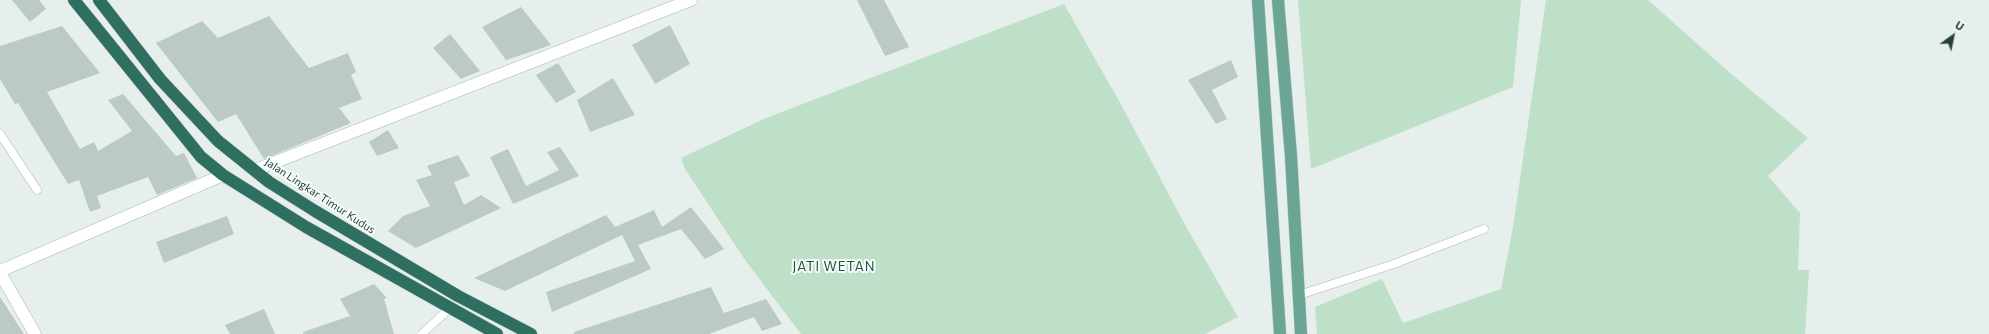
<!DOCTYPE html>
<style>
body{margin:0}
#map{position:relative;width:1989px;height:334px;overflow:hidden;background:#e6efeb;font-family:Commissioner,sans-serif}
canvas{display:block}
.north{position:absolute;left:1933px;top:16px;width:40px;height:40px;-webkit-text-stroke:3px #f7fbf9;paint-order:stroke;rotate:33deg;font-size:11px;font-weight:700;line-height:16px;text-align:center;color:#24423a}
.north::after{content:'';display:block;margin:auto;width:14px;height:18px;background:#24423a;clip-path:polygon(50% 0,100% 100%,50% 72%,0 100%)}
</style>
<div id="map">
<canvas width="1989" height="334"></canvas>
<div class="north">U</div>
</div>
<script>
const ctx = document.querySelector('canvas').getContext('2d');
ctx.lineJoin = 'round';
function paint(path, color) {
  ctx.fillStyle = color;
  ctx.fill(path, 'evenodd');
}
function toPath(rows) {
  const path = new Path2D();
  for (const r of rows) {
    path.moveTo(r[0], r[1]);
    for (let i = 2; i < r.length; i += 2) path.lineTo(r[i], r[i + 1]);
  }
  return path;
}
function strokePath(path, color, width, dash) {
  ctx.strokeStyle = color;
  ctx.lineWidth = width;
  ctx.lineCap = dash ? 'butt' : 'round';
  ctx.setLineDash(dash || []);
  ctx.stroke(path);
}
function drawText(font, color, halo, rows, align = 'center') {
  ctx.font = font + ' Commissioner,sans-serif';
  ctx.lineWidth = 4;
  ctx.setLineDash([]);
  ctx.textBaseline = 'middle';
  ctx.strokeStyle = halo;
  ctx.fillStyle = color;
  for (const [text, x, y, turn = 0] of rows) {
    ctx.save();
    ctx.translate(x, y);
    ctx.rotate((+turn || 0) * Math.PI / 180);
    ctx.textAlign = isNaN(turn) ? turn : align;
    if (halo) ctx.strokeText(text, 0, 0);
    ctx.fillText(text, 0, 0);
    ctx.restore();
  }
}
paint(toPath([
 [1298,0,1521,0,1513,87,1311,169],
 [1546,0,1648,0,1729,72,1808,138,1768,176,1800,213,1798,270,1809,270,1805,334,1317,334,1315,307,1382,279,1403,323,1501,289,1513,227],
 [1064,4,1123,108,1183,221,1238,317,1205,334,801,334,745,260,685,169,681,158,766,118]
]), '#bfe0c8');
paint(toPath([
 [12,0,39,0,46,9,30,22],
 [857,0,884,0,909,47,885,56],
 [521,7,551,45,506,60,482,27],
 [269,16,309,68,348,53,356,72,351,75,362,99,339,108,351,123,264,159,236,114,218,122,156,43,202,21,218,38],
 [670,25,690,64,655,84,632,45],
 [62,26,100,73,47,92,80,149,94,142,98,151,132,131,108,100,123,94,176,156,184,153,197,178,157,195,148,177,97,196,101,208,90,212,79,180,68,184,18,103,15,104,0,79,0,46],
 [450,34,480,71,461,79,433,48],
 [1231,60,1238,77,1212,90,1227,119,1216,124,1188,80],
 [558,63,576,92,556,103,536,75],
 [613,78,635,115,590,132,577,100],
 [388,130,399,148,377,156,369,142],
 [560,147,579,176,513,204,490,157,508,149,526,186,559,170,547,152],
 [458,155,470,176,454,182,464,205,481,195,501,208,416,248,388,231,403,216,430,206,416,180,432,175,427,166],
 [691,207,724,249,705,259,681,229,638,245,651,269,552,312,546,292,635,261,622,235,505,291,474,278,606,215,615,227,654,210,662,227],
 [227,216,234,234,164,263,156,242],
 [374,284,387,298,384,299,394,334,303,334,303,332,350,316,340,299],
 [711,287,724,313,766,299,782,324,762,331,754,317,709,334,574,334,574,332],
 [0,297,24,334,0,334],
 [264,309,275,334,230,334,225,325]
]), '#bbcac4');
const lane = toPath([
 [0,134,37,190],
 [1299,295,1394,264,1484,229],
 [422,334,450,308]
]);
const street = toPath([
 [255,170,691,0],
 [0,271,223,175],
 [0,273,35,334]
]);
const primary = toPath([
 [1258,0,1280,334],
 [1278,0,1291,156,1301,334]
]);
const highway = toPath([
 [74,0,201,157,223,175,306,227,497,334],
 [99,0,160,79,218,141,269,182,315,211,458,296,531,334]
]);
strokePath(lane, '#a8b8b2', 9);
strokePath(street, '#a8b8b2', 13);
strokePath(primary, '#c2cac8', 13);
strokePath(highway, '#c2cac8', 13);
strokePath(lane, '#fff', 8);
strokePath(street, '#fff', 12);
strokePath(primary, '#6aa596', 12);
strokePath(highway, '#2f6f62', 12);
drawText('11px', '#24423a', '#f7fbf9', [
 ["Jalan Lingkar Timur Kudus",320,196,33]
]);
ctx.letterSpacing = '1px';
drawText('13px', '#1f5548', '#f7fbf9', [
 ["JATI WETAN",834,267]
]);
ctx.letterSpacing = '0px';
</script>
